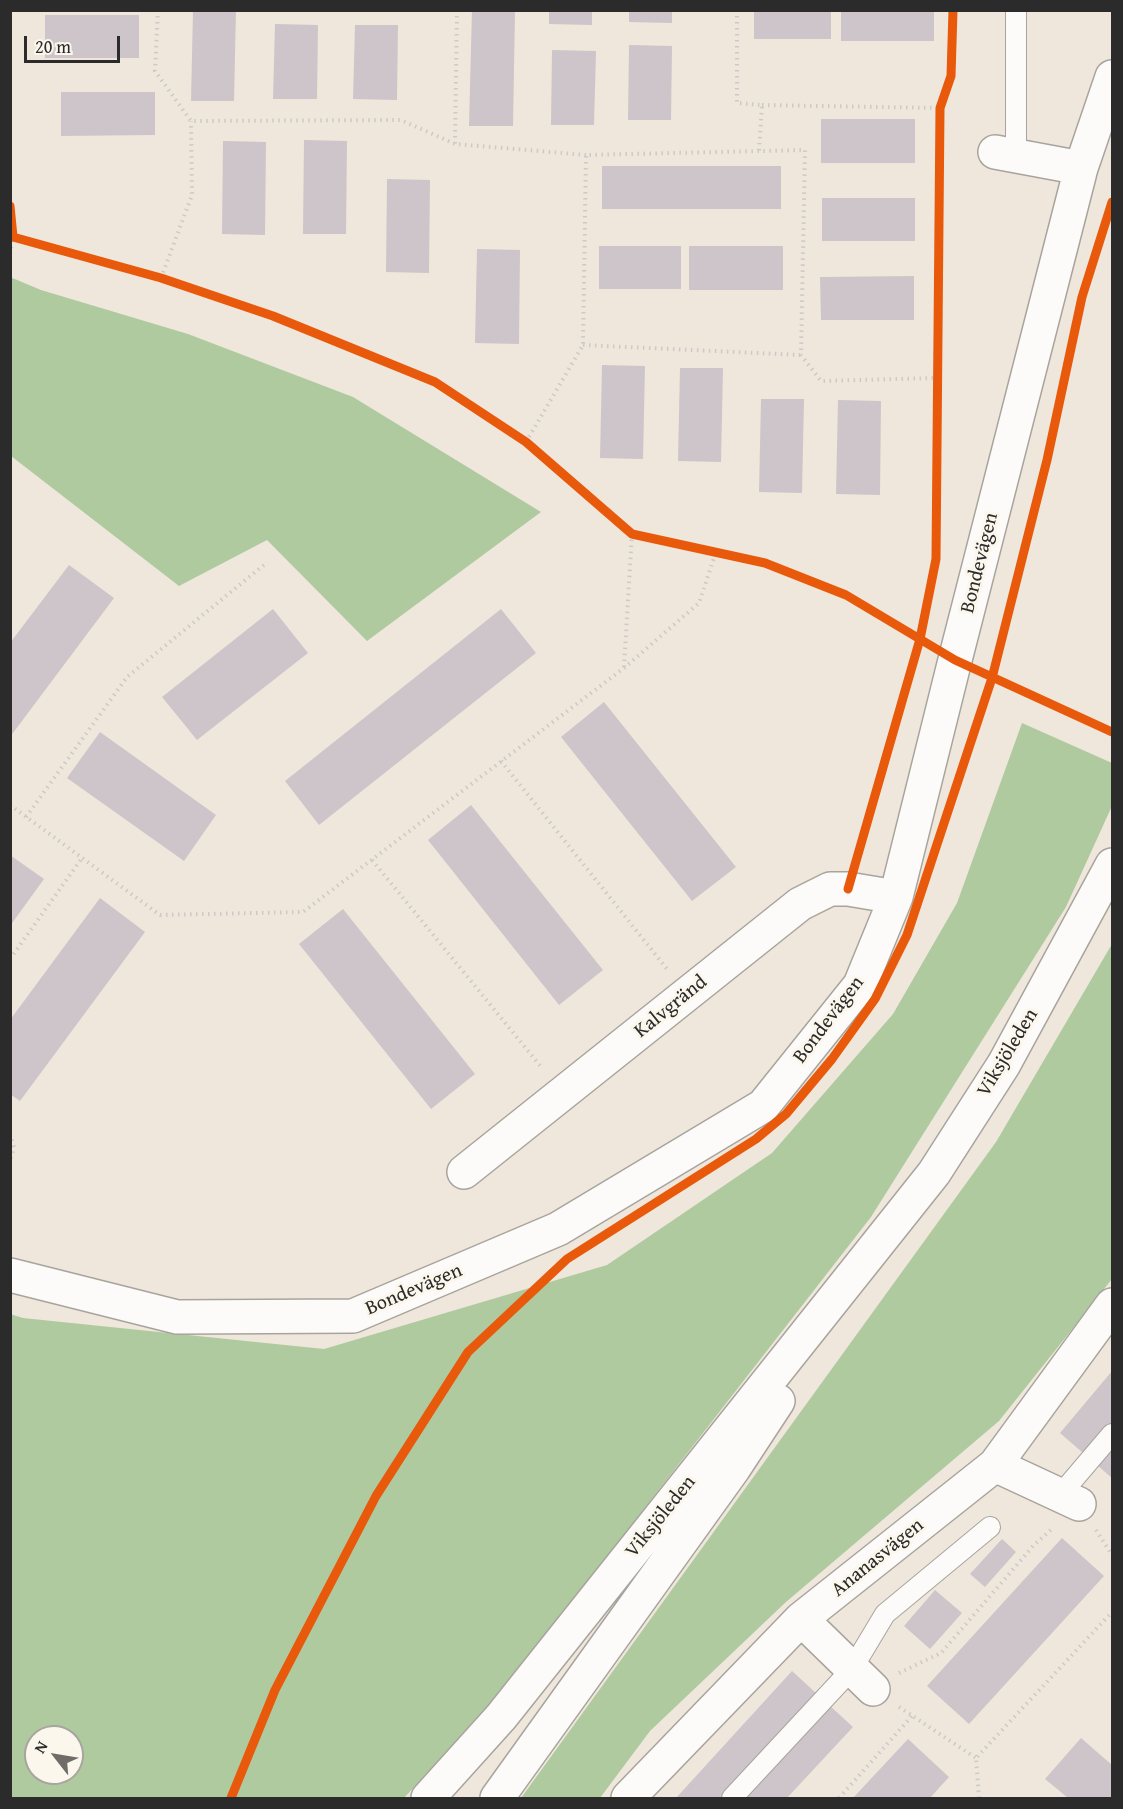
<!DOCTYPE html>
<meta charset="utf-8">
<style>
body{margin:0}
#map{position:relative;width:1123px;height:1809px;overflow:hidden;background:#efe7db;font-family:"Gentium Book Plus",serif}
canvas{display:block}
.frame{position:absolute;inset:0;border:12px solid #2b2b2b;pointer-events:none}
.north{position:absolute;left:24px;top:1725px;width:60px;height:60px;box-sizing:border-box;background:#fbf7ec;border:2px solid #a8a59f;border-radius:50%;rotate:301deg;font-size:16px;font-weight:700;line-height:24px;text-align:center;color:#2b2b2b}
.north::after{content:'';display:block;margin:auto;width:21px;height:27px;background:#706d69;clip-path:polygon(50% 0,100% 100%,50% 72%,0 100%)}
.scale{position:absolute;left:24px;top:36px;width:96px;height:27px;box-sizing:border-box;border:3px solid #2b2b2b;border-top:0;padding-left:8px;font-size:18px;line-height:21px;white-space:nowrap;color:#2b2b2b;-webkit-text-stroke:4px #fbf7ec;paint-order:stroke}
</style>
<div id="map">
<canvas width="1123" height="1809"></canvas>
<div class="frame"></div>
<div class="north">N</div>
<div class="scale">20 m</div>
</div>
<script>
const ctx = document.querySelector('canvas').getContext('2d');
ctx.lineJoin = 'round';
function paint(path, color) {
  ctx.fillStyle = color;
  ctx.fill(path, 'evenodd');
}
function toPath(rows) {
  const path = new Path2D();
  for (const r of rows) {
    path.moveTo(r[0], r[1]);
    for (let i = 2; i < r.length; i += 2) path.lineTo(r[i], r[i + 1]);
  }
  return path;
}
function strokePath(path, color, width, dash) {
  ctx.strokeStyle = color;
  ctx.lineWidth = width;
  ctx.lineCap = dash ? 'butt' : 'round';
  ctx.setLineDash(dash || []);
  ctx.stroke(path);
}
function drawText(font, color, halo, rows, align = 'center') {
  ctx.font = font + ' "Gentium Book Plus",serif';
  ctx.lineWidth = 6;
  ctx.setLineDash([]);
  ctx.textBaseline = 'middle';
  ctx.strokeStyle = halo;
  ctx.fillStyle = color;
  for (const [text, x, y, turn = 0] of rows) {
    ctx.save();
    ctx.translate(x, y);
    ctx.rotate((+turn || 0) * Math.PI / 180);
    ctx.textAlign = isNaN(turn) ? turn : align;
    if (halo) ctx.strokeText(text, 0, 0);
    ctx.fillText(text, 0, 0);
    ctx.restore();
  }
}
paint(toPath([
 [10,277,41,290,188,334,353,397,541,512,367,641,267,540,179,586,11,456],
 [1022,723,1112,763,1112,806,1066,907,871,1217,493,1703,404,1798,11,1798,10,1314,23,1318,324,1349,607,1265,772,1153,893,1014,957,903],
 [36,1737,72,1737,72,1773,36,1773],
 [1112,944,1112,1279,999,1421,786,1602,650,1731,600,1798,521,1798,996,1142]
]), '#b0caa0');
paint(toPath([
 [193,10,236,10,234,101,191,101],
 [472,10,515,10,513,126,469,126],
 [549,10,592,10,592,25,549,24],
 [629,10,672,10,672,23,629,22],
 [754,10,831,10,831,39,754,39],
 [841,10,934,10,934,41,841,41],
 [45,15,139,15,139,58,45,58],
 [275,24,318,25,317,99,273,99],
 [355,25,398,25,397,100,353,99],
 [629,45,672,46,671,120,628,120],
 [552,50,596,51,594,125,551,125],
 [61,92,155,92,155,135,61,136],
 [821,119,915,119,915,163,821,163],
 [304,140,347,141,346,234,303,234],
 [223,141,266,142,265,235,222,234],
 [602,166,781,166,781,209,602,209],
 [387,179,430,180,429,273,386,272],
 [822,198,915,198,915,241,822,241],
 [599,246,681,246,681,289,599,289],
 [689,246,783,246,783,290,689,290],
 [477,249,520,250,519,344,475,343],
 [914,276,914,320,821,320,820,277],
 [602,365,645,366,643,459,600,458],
 [680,368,723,368,721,462,678,461],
 [761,399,804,399,802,493,759,492],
 [838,400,881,401,880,495,836,494],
 [69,565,114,598,10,737,10,643],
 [273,609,308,653,197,740,162,697],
 [501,609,536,653,319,825,285,781],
 [604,702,736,867,692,901,561,737],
 [100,732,216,815,184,861,67,778],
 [471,805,603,970,559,1005,428,840],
 [10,855,44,879,10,926],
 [100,898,145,932,20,1101,10,1094,10,1020],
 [343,909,475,1074,431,1109,299,944],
 [1112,1371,1112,1478,1060,1433],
 [1062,1538,1104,1576,969,1724,927,1686],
 [1002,1539,1016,1552,985,1587,970,1574],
 [935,1590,962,1613,930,1649,904,1626],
 [792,1671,853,1727,787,1798,676,1798],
 [1081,1738,1112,1765,1112,1798,1068,1798,1045,1779],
 [908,1739,949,1777,930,1798,853,1798]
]), '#cdc5c9');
const lane = toPath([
 [1016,10,1016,156],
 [1060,1495,1112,1434],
 [732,1798,852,1669,885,1614,990,1527]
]);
const street = toPath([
 [995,152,1081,168],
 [464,1172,800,904,830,889,848,889,896,897],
 [10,1275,177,1317,353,1316,558,1229,763,1106,860,985,896,897,955,660,1081,168,1112,77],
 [995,1465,1079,1504],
 [801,1619,873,1689],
 [628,1798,801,1619,995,1465,1112,1305]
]);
const secondary = toPath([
 [428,1798,501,1717,934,1173,1004,1064,1112,865],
 [497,1798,734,1468,778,1401]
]);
strokePath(lane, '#a8a49d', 22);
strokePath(street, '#a8a49d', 36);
strokePath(secondary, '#a8a49d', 36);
strokePath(toPath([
 [158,10,155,71,191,121,401,120,455,144],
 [457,10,455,144,586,155],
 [737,10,737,103,762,105,759,151],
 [762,105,940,108],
 [10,254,13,237],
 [161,278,192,195,191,121],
 [583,345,801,355],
 [526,442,583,345,586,155,805,150,801,355,821,381,937,378],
 [624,667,632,534],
 [501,761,667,969],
 [10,805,160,915,303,912,624,668,699,603,716,552],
 [26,817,127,677,265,564],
 [372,860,542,1068],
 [10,959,82,858],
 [10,1134,14,1147,10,1161],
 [1096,1530,1112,1555],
 [899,1673,941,1653,1034,1545,1053,1528],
 [899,1707,976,1758],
 [839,1798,912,1716],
 [979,1798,976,1758,1112,1612]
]), '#cbcac7', 4, [1.5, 4.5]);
strokePath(lane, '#fdfbfa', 20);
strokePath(street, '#fdfbfa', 33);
strokePath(secondary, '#fdfbfa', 33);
strokePath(toPath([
 [10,206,13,237,161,278,273,316,435,382,526,442,632,534,765,563,846,595,955,660,1112,732],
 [848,889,920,639,936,559,940,108,951,76,953,10],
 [231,1798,275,1690,376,1496,468,1352,567,1259,756,1139,786,1114,832,1059,875,999,907,935,992,678,1047,460,1082,297,1112,202]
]), '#e8590c', 9);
drawText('20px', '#2b2b2b', '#fbf7ec', [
 ["Bondevägen",980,563,-76],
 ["Kalvgränd",671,1007,-39],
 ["Bondevägen",829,1020,-53],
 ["Viksjöleden",1008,1053,-59],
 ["Bondevägen",414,1290,-23],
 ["Viksjöleden",661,1517,-51],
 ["Ananasvägen",878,1558,-39]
]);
</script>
